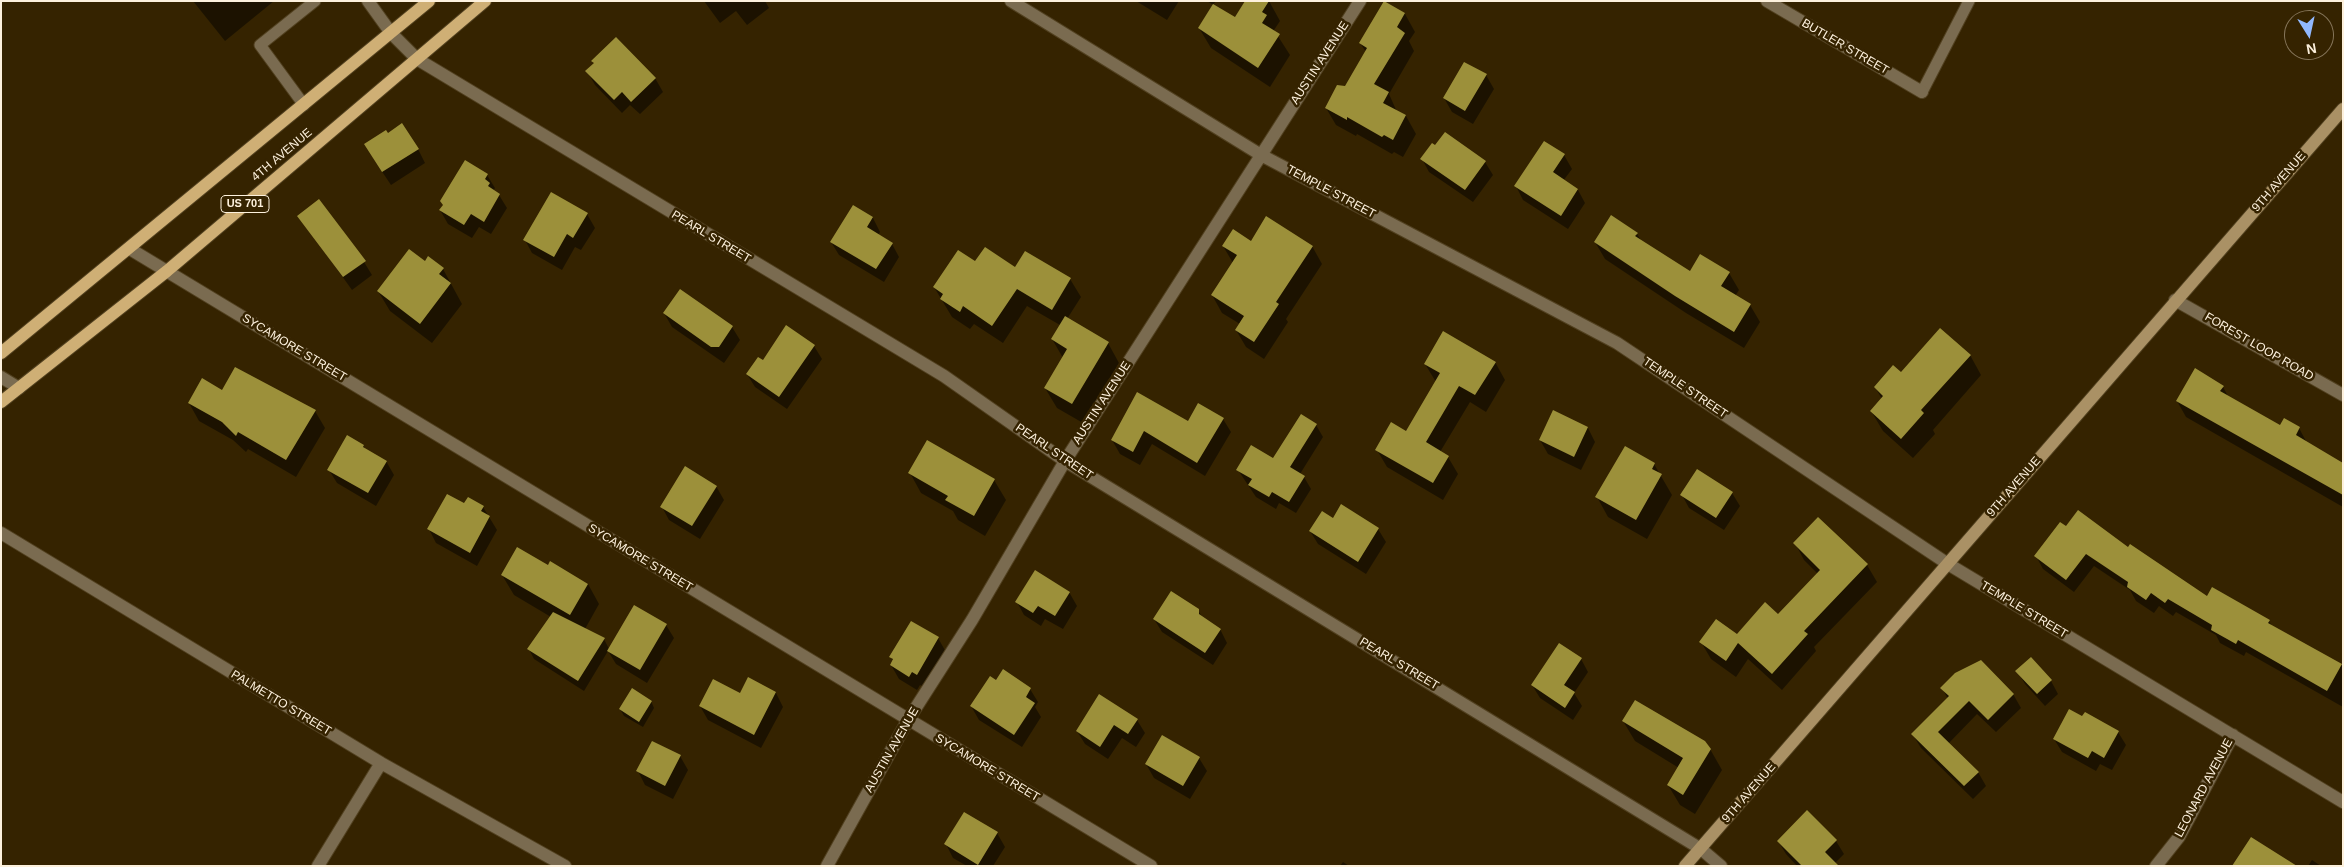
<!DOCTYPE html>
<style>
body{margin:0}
#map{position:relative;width:2344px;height:867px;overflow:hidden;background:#352300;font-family:Arial,sans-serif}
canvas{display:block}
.frame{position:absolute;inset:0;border:2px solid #fdf1dd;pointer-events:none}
.north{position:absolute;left:2284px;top:10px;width:50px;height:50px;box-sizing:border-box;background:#352300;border:1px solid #857558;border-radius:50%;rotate:170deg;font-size:14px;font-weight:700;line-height:20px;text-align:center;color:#fdf1dd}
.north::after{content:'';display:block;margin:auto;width:18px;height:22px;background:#91b8fd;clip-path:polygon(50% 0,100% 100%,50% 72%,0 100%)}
</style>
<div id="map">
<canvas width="2344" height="867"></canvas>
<div class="frame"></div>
<div class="north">N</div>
</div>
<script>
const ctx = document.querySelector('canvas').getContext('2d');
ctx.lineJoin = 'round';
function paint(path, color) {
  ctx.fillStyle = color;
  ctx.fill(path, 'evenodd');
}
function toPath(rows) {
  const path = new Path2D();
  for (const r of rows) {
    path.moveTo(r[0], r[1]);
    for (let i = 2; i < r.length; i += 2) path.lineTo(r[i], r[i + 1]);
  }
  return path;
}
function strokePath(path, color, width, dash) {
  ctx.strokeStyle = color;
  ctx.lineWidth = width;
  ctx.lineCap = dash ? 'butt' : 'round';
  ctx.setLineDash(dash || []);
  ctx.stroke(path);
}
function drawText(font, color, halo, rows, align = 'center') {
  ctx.font = font + ' Arial,sans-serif';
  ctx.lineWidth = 5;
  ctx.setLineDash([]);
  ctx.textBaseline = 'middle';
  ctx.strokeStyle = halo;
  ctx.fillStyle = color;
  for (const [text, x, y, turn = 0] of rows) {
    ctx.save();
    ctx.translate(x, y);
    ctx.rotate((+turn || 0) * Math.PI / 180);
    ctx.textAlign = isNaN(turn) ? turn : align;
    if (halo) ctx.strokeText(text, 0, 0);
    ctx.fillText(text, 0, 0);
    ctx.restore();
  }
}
paint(toPath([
 [193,1,274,1,225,41],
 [704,1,765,1,769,8,747,25,736,11,720,23],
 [1136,1,1179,1,1167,20],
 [1207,1,1216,1,1213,5],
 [1269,1,1280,21,1274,30,1290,55,1270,87,1211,48,1199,28,1235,19],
 [1385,2,1405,14,1415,32,1409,41,1414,51,1389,94,1397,112,1406,116,1416,134,1403,157,1394,152,1392,154,1357,134,1356,136,1336,125,1326,108,1346,87,1366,52,1360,43],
 [587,71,655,78,663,92,640,114,630,105,622,113,595,85],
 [1486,75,1494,89,1473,124,1452,112,1444,98],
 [418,149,425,163,391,185,373,158],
 [1564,155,1572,169,1563,181,1578,190,1585,203,1568,229,1523,200,1516,186],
 [1422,159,1485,162,1493,175,1473,202,1429,172],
 [487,175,495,188,493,191,499,195,507,208,491,234,479,227,472,238,448,224,440,210],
 [853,206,873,218,880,232,878,235,892,244,899,257,884,282,839,255,831,242],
 [587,214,595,228,581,250,575,247,562,270,532,253,525,240],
 [299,216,364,262,372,275,352,290],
 [1637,234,1642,242,1690,273,1729,273,1739,290,1735,296,1750,305,1760,322,1744,348,1686,313,1605,259,1595,242],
 [1251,242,1312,246,1322,264,1286,319,1288,322,1264,359,1246,347,1236,330,1240,324,1222,313,1212,295,1233,263,1223,246],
 [425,263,443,269,462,304,432,343,390,311,378,291],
 [976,263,1070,279,1081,297,1067,319,1108,343,1119,363,1083,423,1057,408,1045,388,1063,358,1052,339,1060,325,1027,306,1003,343,974,324,970,329,952,317,934,287],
 [664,313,732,327,740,340,724,363,672,327],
 [814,346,822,359,787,409,755,387,747,374],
 [1970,355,1981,375,1933,430,1935,434,1913,458,1883,431,1871,411,1882,399,1875,387,1901,374],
 [1495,362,1505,380,1486,412,1470,402,1440,452,1448,457,1458,474,1443,500,1387,467,1377,450,1406,432,1436,382,1425,364],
 [2223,387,2229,398,2280,426,2299,428,2307,443,2343,465,2343,507,2186,417,2177,401],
 [223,392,288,398,289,396,315,411,325,428,296,477,248,449,246,452,233,440,199,421,189,403],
 [1137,394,1188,422,1223,419,1231,432,1205,476,1152,444,1140,465,1120,454,1112,440],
 [1554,412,1588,428,1595,442,1581,470,1548,454,1540,440],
 [1316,425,1323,437,1300,474,1304,477,1311,489,1296,513,1279,503,1276,509,1256,497,1238,470,1274,459],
 [363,445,366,451,386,461,394,475,376,506,337,483,329,470],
 [1654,464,1672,495,1647,539,1608,517,1597,497],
 [910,473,994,480,1006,500,985,536,958,520,953,511,921,493],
 [716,486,724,500,700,539,669,520,662,507],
 [1732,493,1740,506,1724,530,1689,508,1682,495],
 [465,505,483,507,497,530,477,566,436,543,429,529],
 [1333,519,1378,529,1386,542,1366,574,1318,544,1310,531],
 [1818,519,1867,565,1877,582,1814,647,1816,651,1782,690,1748,659,1736,677,1711,659,1701,642,1737,636,1778,616,1818,574,1804,560,1795,543],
 [2066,528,2129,549,2207,598,2213,588,2269,621,2273,628,2343,666,2343,707,2246,652,2244,656,2220,643,2216,635,2176,612,2173,616,2159,606,2154,613,2136,601,2130,590,2094,566,2074,592,2043,569,2036,556],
 [502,575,588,584,599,604,585,629,604,639,609,649,666,625,674,638,647,683,616,664,608,651,584,691,534,659,529,649,551,617,514,595],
 [1069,592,1077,606,1063,629,1045,619,1041,626,1024,615,1017,602],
 [1198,610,1203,619,1220,629,1227,643,1213,665,1162,632,1154,619],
 [938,638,946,652,924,687,920,685,917,690,899,679,891,665,893,661,891,657],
 [1581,659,1588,672,1574,693,1582,706,1573,720,1540,698,1532,685],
 [2017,671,2051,681,2058,694,2045,706,2025,684],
 [749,679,776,693,783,707,761,748,708,720,700,706,740,695],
 [996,682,1030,689,1038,702,1035,707,1041,717,1022,747,979,720,971,706],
 [1942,688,2013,694,2021,708,1996,732,1977,714,1948,744,1978,772,1986,786,1973,799,1921,748,1913,735,1948,699],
 [651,701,654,708,643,727,624,716,620,709],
 [1137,720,1145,733,1136,747,1122,738,1108,759,1085,744,1077,731],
 [1623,721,1710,749,1722,770,1695,814,1680,805,1668,785,1679,768,1635,741],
 [2118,732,2126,745,2112,770,2100,764,2096,771,2062,752,2054,739],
 [680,756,688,770,673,799,645,785,638,771],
 [1199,758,1207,771,1190,799,1154,778,1146,764],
 [997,833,1005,847,993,866,967,866,953,858,946,844],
 [1778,841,1836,841,1844,854,1835,863,1836,866,1797,866,1786,854],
 [2312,860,2321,866,2308,866],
 [1343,862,1349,866,1340,866]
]), '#0007');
paint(toPath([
 [1245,1,1269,1,1262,12,1267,15,1262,23,1280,34,1258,68,1198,28,1213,4,1235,17],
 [1384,1,1405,13,1397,27,1405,33,1374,84,1389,92,1383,103,1406,115,1393,140,1384,135,1382,137,1347,117,1347,120,1325,108,1337,85,1345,86,1367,48,1359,43],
 [616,37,656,78,631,102,622,92,614,100,585,71,594,63,591,61],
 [1464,62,1487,74,1465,111,1443,98],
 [402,123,419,149,382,172,364,144,386,130,388,133],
 [1445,132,1486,161,1465,190,1420,159,1432,143,1435,145],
 [1544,141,1565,154,1553,172,1578,189,1561,216,1514,186],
 [465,160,488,174,485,179,490,183,488,186,500,194,484,222,471,214,464,225,439,210,443,205,440,201],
 [551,192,588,213,573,238,567,234,554,257,523,240],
 [319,199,366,261,343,277,297,216],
 [853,205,873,217,867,227,893,243,876,269,830,242],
 [1611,215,1638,233,1635,236,1690,271,1700,254,1730,272,1721,286,1751,304,1734,332,1675,296,1594,242],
 [1266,216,1313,246,1276,302,1279,304,1254,342,1235,330,1244,316,1211,295,1237,255,1222,246,1233,229,1251,241],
 [985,247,1015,267,1025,251,1071,278,1052,310,1017,289,992,326,963,306,960,312,940,299,943,294,933,287,958,250,975,261],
 [409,249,425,261,428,256,444,268,439,274,451,283,420,324,377,291],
 [680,289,733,326,719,347,711,347,663,313],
 [1065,316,1109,342,1072,404,1044,388,1067,349,1051,339],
 [786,325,815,345,779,397,746,374,758,357,763,360],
 [1940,328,1971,355,1921,410,1924,413,1901,439,1870,411,1883,396,1874,387,1893,365,1901,372],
 [1443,331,1496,362,1475,395,1459,386,1426,442,1449,456,1433,483,1375,450,1391,422,1406,431,1440,373,1424,364],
 [235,367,316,410,286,460,238,432,236,436,222,422,188,403,202,378,222,390],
 [2195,368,2224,386,2220,391,2280,425,2284,418,2300,427,2296,435,2343,463,2343,495,2176,401],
 [1137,392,1188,421,1198,403,1224,418,1197,463,1144,431,1133,452,1111,440],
 [1553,410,1588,427,1574,457,1539,440],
 [1301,414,1317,424,1290,467,1305,476,1289,502,1272,492,1269,497,1248,485,1252,479,1236,470,1251,445,1273,458],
 [347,435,364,445,363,447,387,461,368,493,327,470],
 [927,440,995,479,974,516,945,500,948,496,908,473],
 [1625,446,1655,463,1652,469,1662,474,1636,520,1595,497],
 [685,466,717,486,692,526,660,507],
 [1697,469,1733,492,1716,518,1680,495],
 [447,494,464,503,468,497,484,506,481,511,490,516,470,553,427,529],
 [1341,504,1379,528,1358,562,1309,531,1322,511,1333,518],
 [2078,510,2128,547,2130,544,2207,596,2212,587,2270,620,2268,623,2342,664,2327,691,2238,640,2236,644,2211,630,2212,625,2168,599,2165,603,2151,593,2146,600,2127,587,2128,582,2086,554,2066,580,2034,556,2060,522,2066,526],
 [1818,517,1868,564,1804,631,1808,634,1772,674,1738,643,1726,661,1699,642,1716,619,1737,634,1765,602,1778,614,1820,570,1793,543],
 [517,547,548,565,550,561,588,584,570,615,501,575],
 [1035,570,1070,592,1055,616,1038,606,1033,613,1015,602],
 [1171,591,1199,609,1199,614,1221,629,1205,653,1153,619],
 [634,605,667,624,640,670,607,651],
 [553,612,605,638,578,681,527,649],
 [911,621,939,637,917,675,912,672,909,677,890,665,893,659,889,657],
 [1559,643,1582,658,1564,685,1575,692,1565,708,1531,685],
 [2031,657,2052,680,2037,694,2015,671],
 [1981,660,2014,694,1988,720,1969,701,1938,732,1979,772,1964,786,1911,734,1949,696,1940,688,1955,673],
 [1003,669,1031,688,1026,697,1035,703,1014,735,970,706,990,676,996,680],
 [748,677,776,692,754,735,699,706,713,679,740,693],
 [632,688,652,701,639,722,619,709],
 [1099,694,1138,719,1128,734,1114,725,1100,747,1076,731],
 [1635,700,1705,741,1711,749,1683,795,1667,785,1683,758,1622,721],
 [2069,709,2082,716,2085,712,2119,731,2104,758,2092,751,2088,758,2053,739],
 [1162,735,1200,757,1183,786,1145,764],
 [652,741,681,755,665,786,636,771],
 [1807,810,1837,840,1825,852,1839,866,1802,866,1777,841],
 [964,812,998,832,978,865,944,844],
 [2251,837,2297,866,2232,866]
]), '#9c903a');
const lane = toPath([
 [1922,92,1969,1],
 [304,105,260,45,315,1]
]);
const street = toPath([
 [368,1,391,33,417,59,944,376,1065,461,1701,849,1721,866],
 [1011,1,1261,155,1617,343,1948,564,2343,802],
 [1767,1,1922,92],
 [130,249,1151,866],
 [2175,300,2343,395],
 [1,377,19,388],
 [1,533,381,763,565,866],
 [318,866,381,763],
 [827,866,908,720,972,620,1065,461,1360,1],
 [2156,866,2179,837,2233,735]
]);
const secondary = toPath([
 [1685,866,2343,109]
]);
const primary = toPath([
 [1,353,429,1],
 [1,402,167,271,485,1]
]);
strokePath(lane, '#51401f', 13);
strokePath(street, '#51401f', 14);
strokePath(secondary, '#51401f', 14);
strokePath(primary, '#51401f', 14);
strokePath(lane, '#7a6b50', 11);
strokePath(street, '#7a6b50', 12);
strokePath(secondary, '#aa9165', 12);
strokePath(primary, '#cfaf75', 12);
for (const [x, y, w] of [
 [245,204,48]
]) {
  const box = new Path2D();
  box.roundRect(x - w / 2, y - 8.5, w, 17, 4);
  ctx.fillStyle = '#352300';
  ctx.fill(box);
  strokePath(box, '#fdf1dd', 1);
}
drawText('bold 11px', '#fdf1dd', null, [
 ["US 701",245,204]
]);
drawText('12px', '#fdf1dd', '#352300', [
 ["BUTLER STREET",1845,47,30],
 ["AUSTIN AVENUE",1320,63,-57],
 ["4TH AVENUE",282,155,-40],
 ["9TH AVENUE",2279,182,-49],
 ["TEMPLE STREET",1331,192,28],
 ["PEARL STREET",711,237,31],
 ["FOREST LOOP ROAD",2259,347,30],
 ["SYCAMORE STREET",294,348,31],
 ["TEMPLE STREET",1685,388,34],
 ["AUSTIN AVENUE",1102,403,-57],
 ["PEARL STREET",1054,452,34],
 ["9TH AVENUE",2014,487,-49],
 ["SYCAMORE STREET",640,558,31],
 ["TEMPLE STREET",2024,610,31],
 ["PEARL STREET",1399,664,31],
 ["PALMETTO STREET",281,703,31],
 ["AUSTIN AVENUE",892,750,-60],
 ["SYCAMORE STREET",987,768,31],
 ["LEONARD AVENUE",2204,788,-62],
 ["9TH AVENUE",1749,793,-49]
]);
</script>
